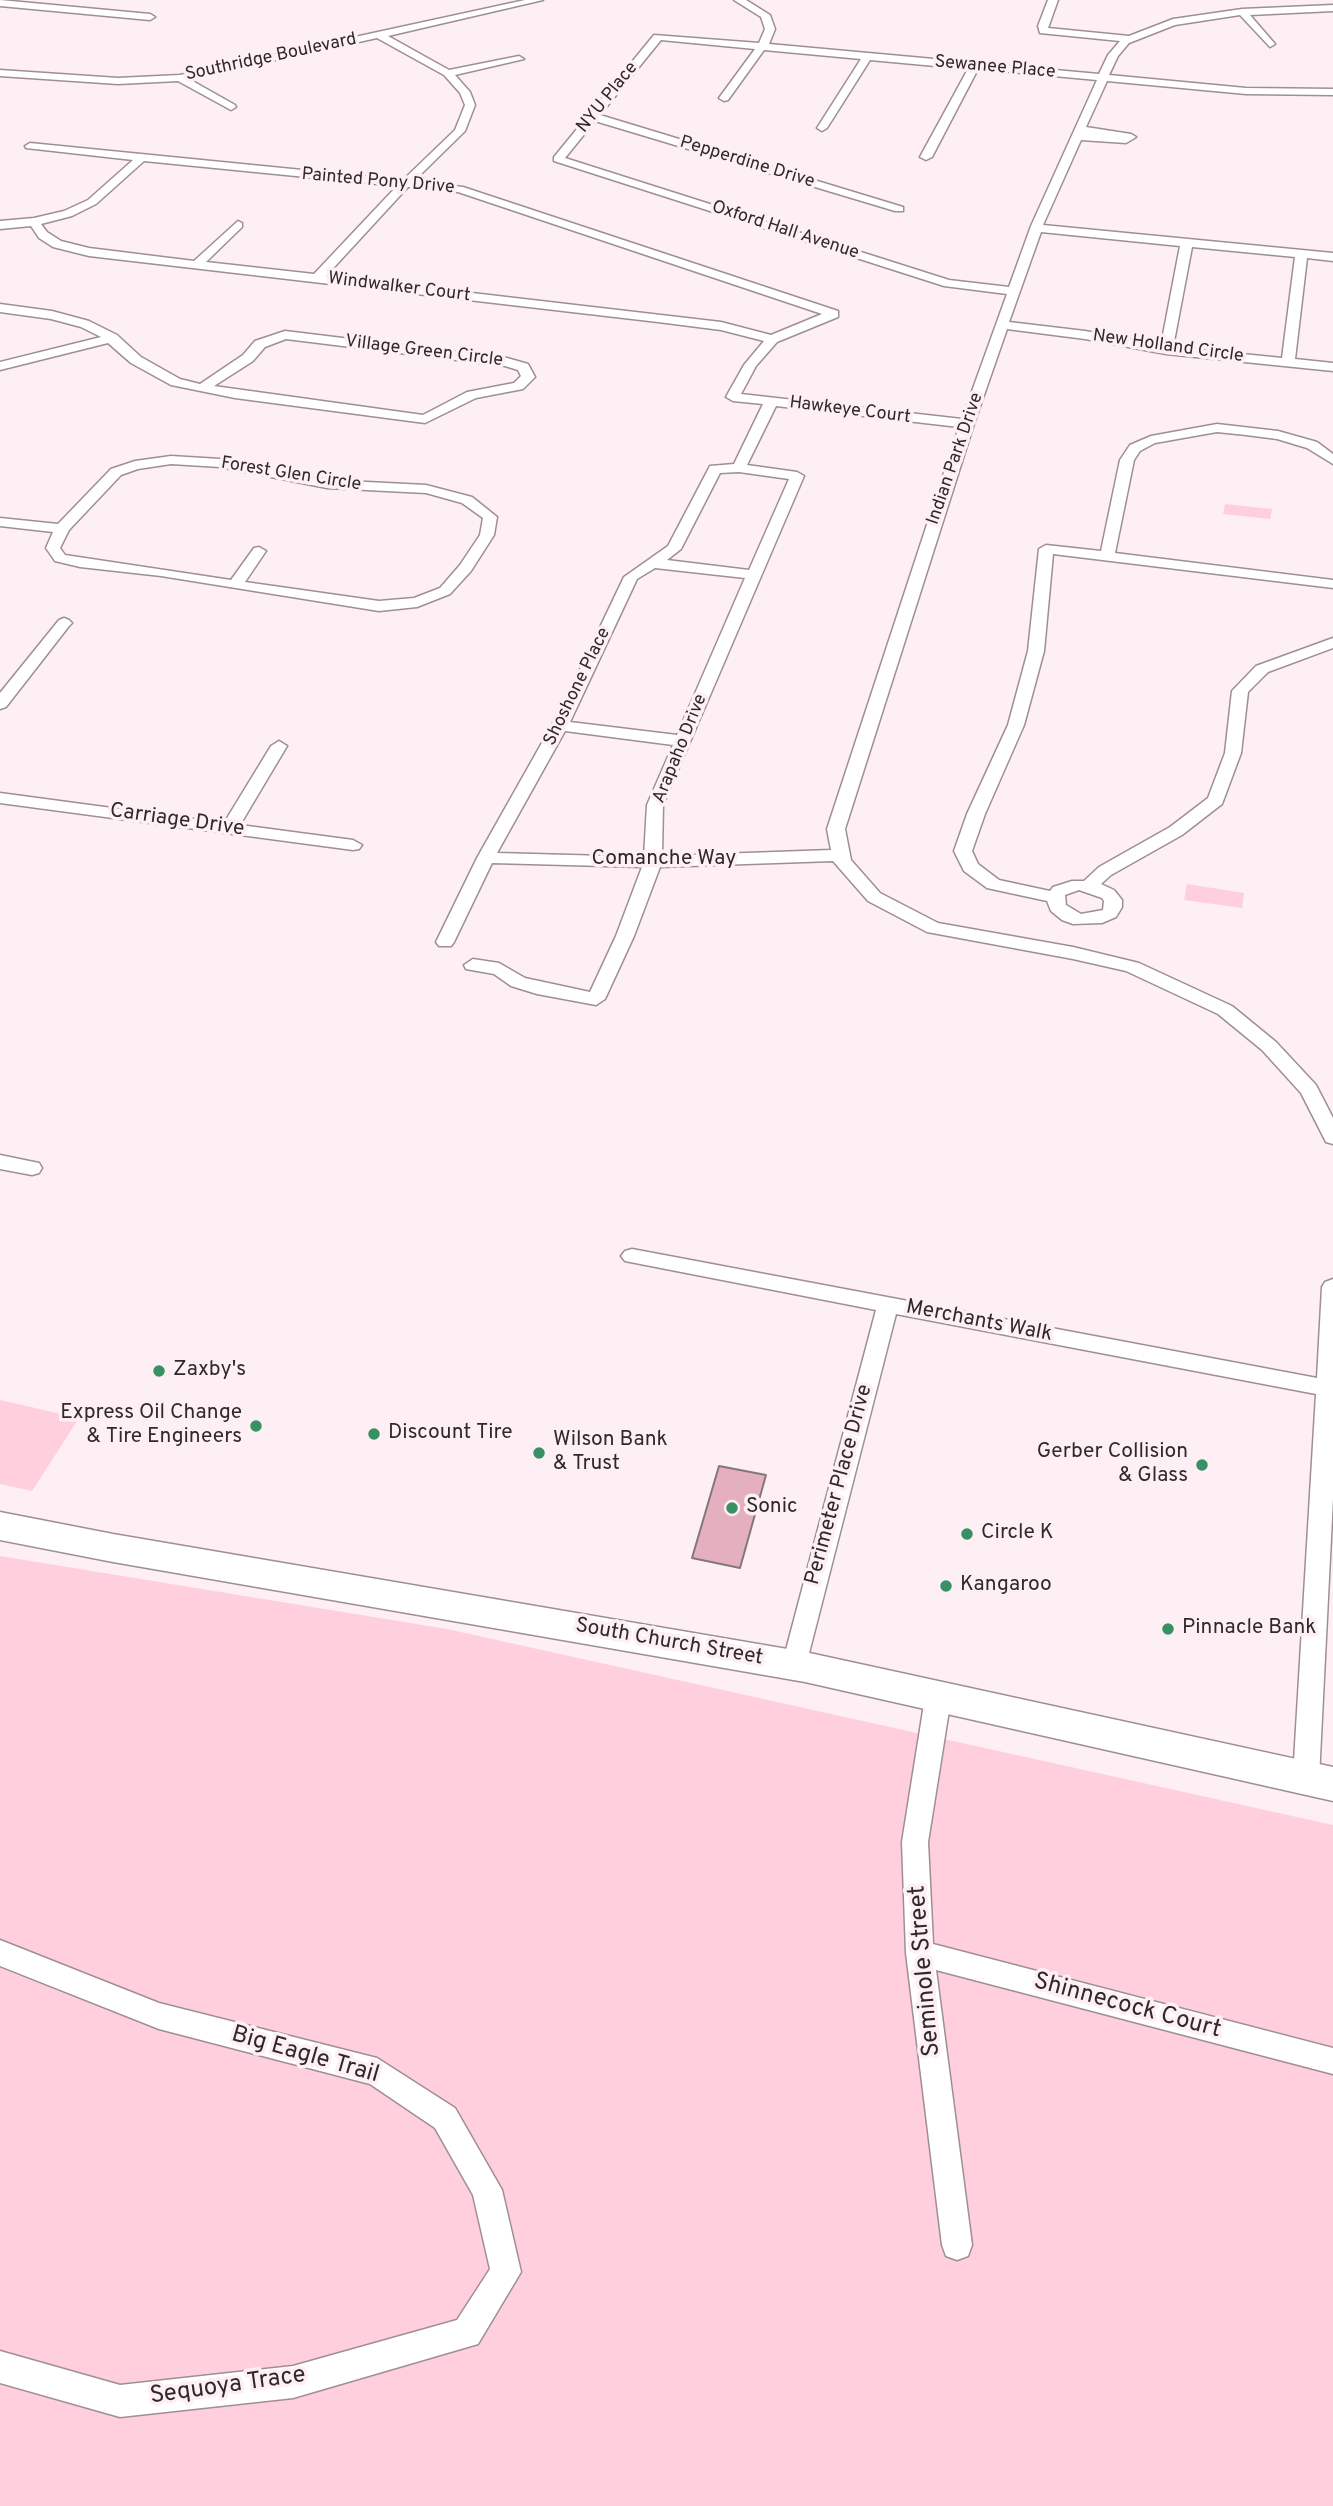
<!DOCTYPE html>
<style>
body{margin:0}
canvas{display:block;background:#fdeff3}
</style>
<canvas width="1333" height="2506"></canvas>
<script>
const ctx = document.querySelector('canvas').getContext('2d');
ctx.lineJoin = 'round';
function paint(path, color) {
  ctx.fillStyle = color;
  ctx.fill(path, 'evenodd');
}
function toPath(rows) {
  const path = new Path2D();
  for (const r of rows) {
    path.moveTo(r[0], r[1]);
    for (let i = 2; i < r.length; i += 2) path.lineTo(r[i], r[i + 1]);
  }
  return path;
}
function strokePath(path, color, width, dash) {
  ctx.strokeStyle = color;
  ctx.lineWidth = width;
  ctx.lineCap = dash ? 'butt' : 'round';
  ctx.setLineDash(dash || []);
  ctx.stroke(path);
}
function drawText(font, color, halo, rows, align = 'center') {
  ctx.font = font + ' Overpass,sans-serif';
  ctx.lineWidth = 7;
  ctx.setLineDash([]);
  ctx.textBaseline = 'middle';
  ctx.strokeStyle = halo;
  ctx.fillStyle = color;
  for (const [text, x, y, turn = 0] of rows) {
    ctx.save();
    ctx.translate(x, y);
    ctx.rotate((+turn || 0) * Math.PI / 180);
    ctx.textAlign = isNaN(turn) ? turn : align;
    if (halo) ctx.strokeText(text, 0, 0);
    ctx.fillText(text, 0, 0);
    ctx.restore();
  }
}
paint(toPath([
 [1225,504,1272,509,1270,519,1223,514],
 [1187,884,1244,893,1242,908,1184,900],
 [0,1400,79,1418,32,1491,0,1484],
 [0,1556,447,1629,1333,1825,1333,2506,0,2506]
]), '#ffcfdd');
const building = toPath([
 [719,1466,766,1475,740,1568,692,1558,719,1466]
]);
paint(building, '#e4b0bf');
strokePath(building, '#85767a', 2);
const minor = toPath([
 [0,0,150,14,155,17,150,20,0,6,0,0],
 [525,0,543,0,388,36,449,70,519,56,524,59,455,75,470,92,475,105,465,131,414,181,463,187,838,311,838,317,777,342,756,366,741,394,962,419,1007,294,944,286,554,161,554,157,654,35,759,43,765,29,761,17,734,0,746,0,770,15,775,29,769,44,1099,74,1108,55,1120,41,1040,33,1038,26,1048,0,1058,0,1048,28,1129,36,1173,19,1242,9,1333,5,1333,11,1250,15,1275,44,1270,47,1240,15,1175,25,1129,43,1118,56,1109,75,1246,88,1333,89,1333,95,1246,94,1107,81,1086,127,1131,134,1136,137,1126,143,1081,140,1043,225,1333,253,1333,261,1307,258,1295,359,1333,363,1333,371,1166,354,1085,339,1007,329,974,424,845,829,851,860,880,893,938,923,1073,947,1139,963,1232,1006,1276,1042,1316,1085,1333,1118,1333,1144,1326,1142,1301,1093,1262,1050,1218,1014,1126,971,1073,959,927,932,868,901,833,861,660,867,634,936,605,999,596,1005,537,994,511,986,494,974,466,969,464,965,473,959,499,963,525,978,590,992,616,936,642,867,492,863,454,942,451,946,439,946,436,942,477,858,561,709,624,577,668,546,710,466,734,464,763,404,733,401,726,397,744,365,764,341,721,330,658,322,89,256,53,247,39,238,31,226,0,229,0,221,34,218,64,211,88,200,133,160,26,148,25,146,30,143,403,180,455,130,465,105,460,93,444,75,377,38,189,79,235,105,236,107,231,110,178,81,118,84,0,76,0,70,118,78,180,75,525,0],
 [661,40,755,49,719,98,724,101,728,100,764,50,861,59,817,128,822,131,827,128,870,60,968,69,920,157,926,160,932,157,978,69,1097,80,1031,226,1009,287,949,280,565,158,595,121,895,211,903,211,903,207,600,115,661,40],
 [144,161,397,186,314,274,206,262,242,227,242,223,238,221,194,261,89,248,61,241,47,232,41,224,72,216,96,204,144,161],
 [408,187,458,192,822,314,771,335,721,322,326,276,408,187],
 [1041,232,1180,246,1161,345,1085,331,1009,322,1041,232],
 [1192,247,1295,257,1282,358,1173,347,1192,247],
 [776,406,959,427,827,829,831,850,662,856,663,805,804,476,797,472,747,465,776,406],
 [739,472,789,479,749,570,667,560,681,549,720,473,739,472],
 [655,568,745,578,677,735,570,722,637,579,655,568],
 [565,731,673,745,647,805,644,857,497,853,565,731],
 [0,304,52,311,89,321,117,335,141,357,180,379,200,384,243,355,255,341,285,331,507,358,528,364,535,377,523,389,476,398,425,423,235,398,171,385,131,363,108,343,0,370,0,362,101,337,81,327,51,319,0,312,0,304],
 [286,339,505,366,518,370,521,376,514,383,467,392,423,415,214,386,253,361,265,347,286,339],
 [1217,424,1278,431,1317,442,1333,454,1333,464,1307,448,1277,439,1246,435,1217,432,1155,443,1140,451,1134,460,1115,553,1333,580,1333,588,1053,554,1044,651,1024,725,985,814,972,851,978,864,999,880,1050,891,1053,887,1072,881,1084,881,1099,867,1170,827,1208,798,1225,753,1232,691,1256,666,1333,638,1333,648,1268,672,1248,692,1241,753,1222,804,1182,835,1111,875,1101,884,1114,890,1122,900,1122,907,1116,917,1102,923,1073,924,1062,920,1051,911,1047,901,987,888,964,871,954,851,967,814,1008,725,1028,651,1039,549,1046,545,1101,551,1120,460,1130,445,1151,436,1217,424],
 [1079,890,1102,898,1104,901,1103,910,1081,914,1066,905,1065,895,1079,890],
 [171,456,220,459,327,480,426,485,472,497,497,517,494,535,471,571,450,594,417,607,379,611,161,576,80,567,55,561,46,548,53,532,0,526,0,518,58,524,111,469,135,461,171,456],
 [171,464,220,467,327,488,426,493,462,503,483,518,480,535,460,565,440,588,414,598,379,601,245,582,266,551,259,547,254,548,231,580,65,555,60,548,69,530,121,475,138,469,171,464],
 [64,618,69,620,72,623,69,626,6,707,0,709,0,693,59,620,64,618],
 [279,741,287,746,240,825,353,840,362,845,359,849,353,850,0,803,0,793,224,823,271,746,279,741],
 [0,1155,39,1163,42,1168,39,1173,32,1175,0,1169,0,1155],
 [632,1249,1317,1378,1322,1287,1325,1282,1333,1279,1333,1498,1319,1778,1315,1786,1306,1789,1297,1786,1293,1778,1316,1394,896,1314,806,1665,803,1672,794,1675,785,1672,782,1665,876,1310,625,1261,621,1256,625,1251,632,1249],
 [938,1687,947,1691,951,1698,928,1842,933,1944,1333,2048,1333,2074,936,1970,972,2245,968,2256,957,2260,946,2256,942,2245,906,1953,902,1842,925,1698,929,1691,938,1687],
 [0,1940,159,2003,377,2058,455,2108,502,2190,521,2272,478,2344,293,2398,120,2417,0,2383,0,2351,120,2385,293,2366,457,2320,490,2269,473,2195,435,2128,370,2084,159,2029,0,1966,0,1940]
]);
const highway = toPath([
 [0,1512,113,1534,805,1652,1333,1767,1333,1801,805,1682,113,1562,0,1540,0,1512]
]);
strokePath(minor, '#9e8f93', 3);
strokePath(highway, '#9e8f93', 3);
paint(minor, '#fff');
paint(highway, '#fff');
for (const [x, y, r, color] of [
 [159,1371,7,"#399064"],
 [256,1426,7,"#399064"],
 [374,1434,7,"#399064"],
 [539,1453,7,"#399064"],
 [1202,1465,7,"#399064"],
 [732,1508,7,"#399064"],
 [967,1534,7,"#399064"],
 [946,1586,7,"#399064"],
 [1168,1629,7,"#399064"]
]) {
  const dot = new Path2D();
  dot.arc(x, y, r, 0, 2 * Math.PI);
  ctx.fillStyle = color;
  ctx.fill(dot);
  strokePath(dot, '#fdeff3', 2.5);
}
drawText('18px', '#2f292b', '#fdeff3', [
 ["Southridge Boulevard",271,58,-12],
 ["Sewanee Place",995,68,5],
 ["NYU Place",608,98,-51],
 ["Pepperdine Drive",747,163,17],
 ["Painted Pony Drive",378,182,5],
 ["Oxford Hall Avenue",785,231,18],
 ["Windwalker Court",399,288,7],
 ["New Holland Circle",1168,347,8],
 ["Village Green Circle",424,352,7],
 ["Hawkeye Court",850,411,7],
 ["Indian Park Drive",956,459,-71],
 ["Forest Glen Circle",291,475,9],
 ["Shoshone Place",578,687,-64],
 ["Arapaho Drive",681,749,-68]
]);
drawText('21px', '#2f292b', '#fdeff3', [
 ["Carriage Drive",177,821,8],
 ["Comanche Way",664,860],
 ["Merchants Walk",979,1322,11],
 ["Perimeter Place Drive",840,1485,-75],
 ["South Church Street",669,1643,10]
]);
drawText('21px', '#2f292b', '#fdeff3', [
 ["Zaxby's",173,1371],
 ["Express Oil Change",242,1414,"right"],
 ["& Tire Engineers",242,1438,"right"],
 ["Discount Tire",388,1434],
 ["Wilson Bank",553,1441],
 ["& Trust",553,1465],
 ["Gerber Collision",1188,1453,"right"],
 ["& Glass",1188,1477,"right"],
 ["Sonic",746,1508],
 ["Circle K",981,1534],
 ["Kangaroo",960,1586],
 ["Pinnacle Bank",1182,1629]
], 'left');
drawText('24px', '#2f292b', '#fdeff3', [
 ["Seminole Street",926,1971,-95],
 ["Shinnecock Court",1127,2007,15],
 ["Big Eagle Trail",305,2056,16],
 ["Sequoya Trace",228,2387,-8]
]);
</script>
